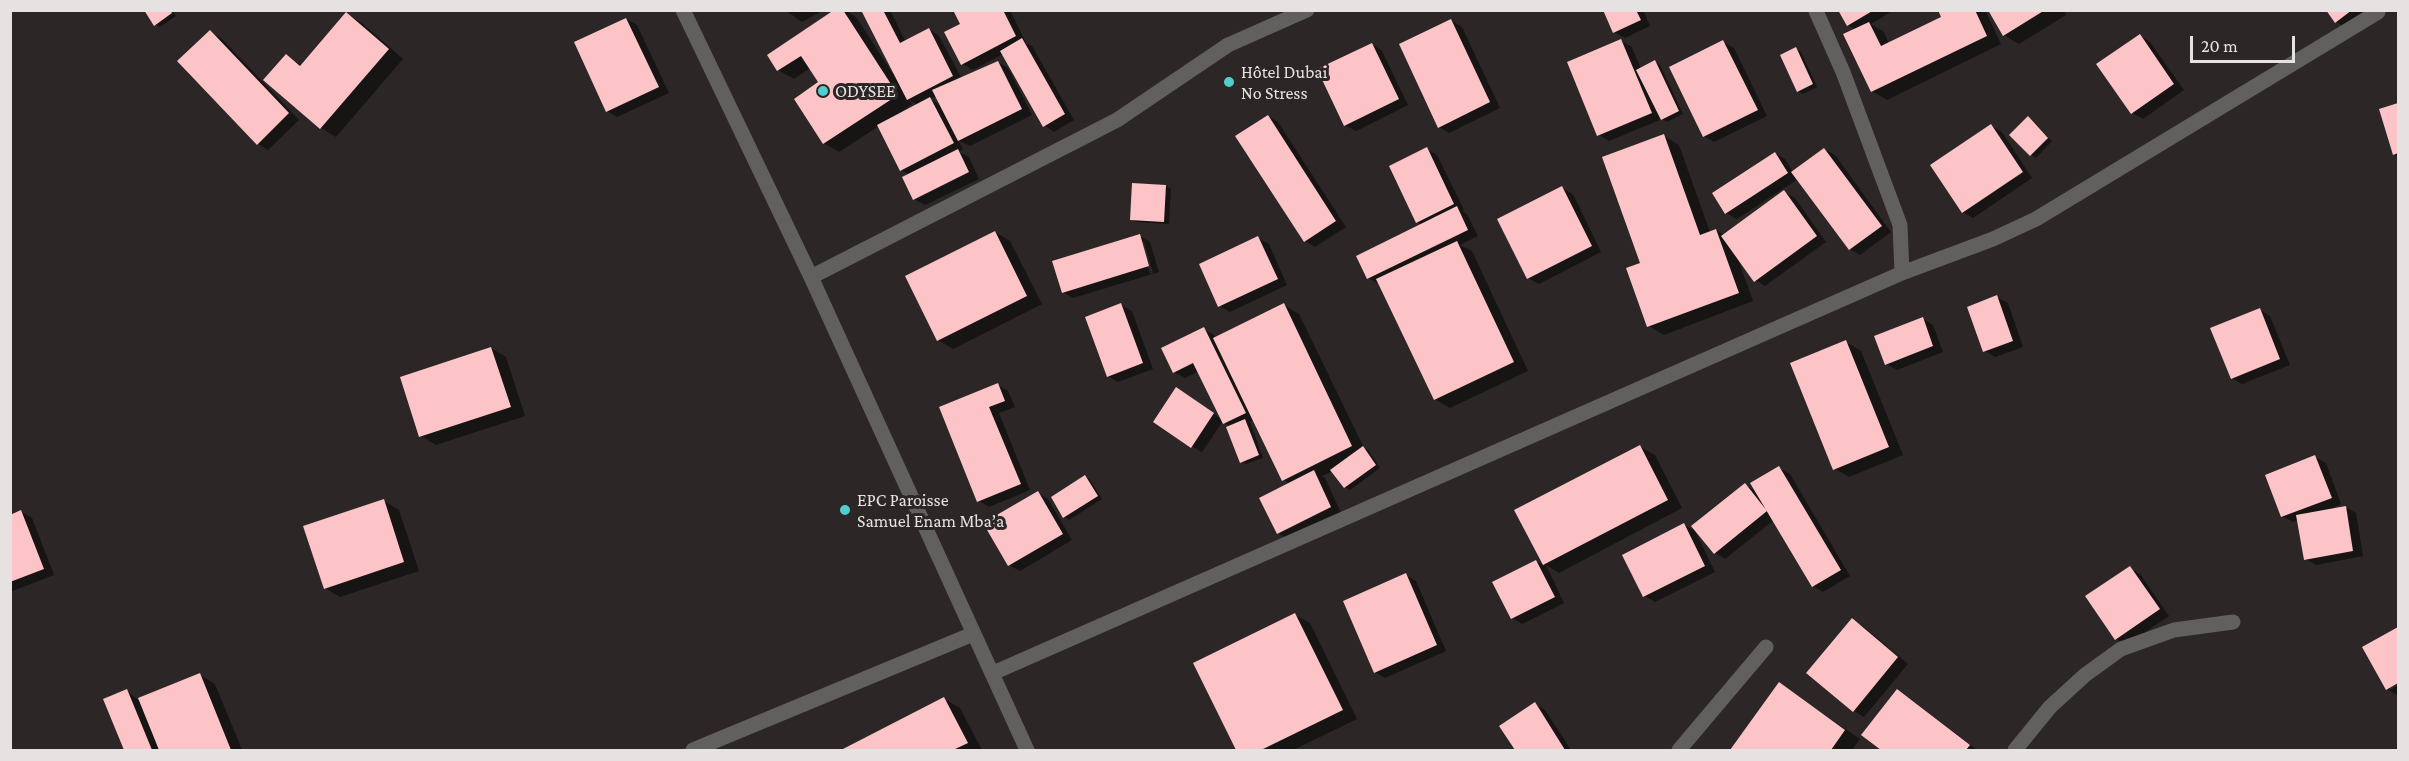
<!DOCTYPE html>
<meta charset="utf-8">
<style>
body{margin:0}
#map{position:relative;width:2409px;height:761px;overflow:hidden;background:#2c2626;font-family:"Crimson Pro",serif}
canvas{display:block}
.frame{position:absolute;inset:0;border:12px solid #e6e2e2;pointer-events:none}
.scale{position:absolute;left:2190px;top:36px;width:105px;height:27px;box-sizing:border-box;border:3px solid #e6e2e2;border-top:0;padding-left:8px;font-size:18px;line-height:21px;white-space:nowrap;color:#e6e2e2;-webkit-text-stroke:4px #2c2626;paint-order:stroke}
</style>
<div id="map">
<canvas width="2409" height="761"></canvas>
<div class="frame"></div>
<div class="scale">20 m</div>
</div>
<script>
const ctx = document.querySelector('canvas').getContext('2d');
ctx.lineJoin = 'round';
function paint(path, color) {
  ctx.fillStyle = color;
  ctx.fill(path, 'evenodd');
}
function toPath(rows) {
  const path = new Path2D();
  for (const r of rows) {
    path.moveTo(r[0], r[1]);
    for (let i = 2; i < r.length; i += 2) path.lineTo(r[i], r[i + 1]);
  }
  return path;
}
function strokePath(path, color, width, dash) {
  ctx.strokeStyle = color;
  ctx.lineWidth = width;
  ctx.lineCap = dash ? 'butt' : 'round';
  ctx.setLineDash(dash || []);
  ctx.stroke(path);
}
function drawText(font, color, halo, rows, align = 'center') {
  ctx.font = font + ' "Crimson Pro",serif';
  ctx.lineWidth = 6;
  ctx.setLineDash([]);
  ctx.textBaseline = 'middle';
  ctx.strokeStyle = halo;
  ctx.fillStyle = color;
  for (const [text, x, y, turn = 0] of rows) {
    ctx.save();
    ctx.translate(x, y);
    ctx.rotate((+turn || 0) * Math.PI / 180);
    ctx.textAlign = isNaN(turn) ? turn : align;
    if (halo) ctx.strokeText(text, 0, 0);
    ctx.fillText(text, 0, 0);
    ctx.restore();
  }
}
paint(toPath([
 [146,10,172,10,176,16,160,27,155,24],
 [785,10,824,10,802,22],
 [837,10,845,10,856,17,893,74,895,73,862,10,890,10,906,42,929,29,939,36,961,77,966,78,998,62,1008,68,1032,115,970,146,958,140,963,149,959,152,969,157,979,179,925,205,914,199,910,175,901,170,879,126,839,152,824,143,820,83,810,68,794,79,778,70],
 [937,96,942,106,930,99],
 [909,100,918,105,903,113,902,111,912,104],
 [955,10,1010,10,1026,43,1032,46,1074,120,1054,132,1044,125,1003,54,973,70,963,64,962,25],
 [1604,10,1643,10,1650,26,1625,38,1614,32],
 [1840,10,1894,10,1871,24,1884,32,1889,44,1943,17,1940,10,1985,10,2001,44,1887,100,1872,91,1856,30,1848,25],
 [1989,10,2064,10,2066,15,2019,44,2004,35],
 [2328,10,2370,10,2347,28,2336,22],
 [347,14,362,23,403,59,336,137,321,128,265,79,286,56,303,66],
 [626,19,637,25,669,93,617,117,607,111],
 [1451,20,1462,27,1500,108,1449,133,1439,127],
 [210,32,221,38,299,120,268,150,258,144],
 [2140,36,2150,42,2184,90,2143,119,2132,113],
 [1621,41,1632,47,1641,69,1655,62,1660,65,1683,114,1667,122,1662,119,1609,141,1599,135],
 [1723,42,1734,48,1767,116,1714,142,1704,136],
 [1372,44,1382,51,1408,105,1356,131,1345,125],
 [1796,49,1801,52,1817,87,1803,94,1798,91],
 [2398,105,2398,157,2394,154,2380,110],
 [1268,116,1278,122,1346,227,1315,247,1305,241],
 [2028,118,2052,141,2036,158,2031,155],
 [1991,126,2002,132,2032,178,1973,218,1963,212],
 [1664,136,1679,145,1710,232,1716,230,1724,235,1784,192,1795,198,1826,242,1765,286,1755,280,1738,259,1753,301,1664,335,1649,326,1642,264],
 [1427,149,1437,155,1464,210,1462,211,1467,214,1478,236,1460,245,1472,251,1528,371,1450,408,1435,399,1379,284,1368,278,1422,225,1417,222],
 [1824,149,1835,155,1891,232,1860,255,1850,249,1798,179,1737,219,1726,213,1775,153,1785,159,1793,172],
 [1166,186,1171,189,1169,224,1137,222,1132,220],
 [1562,188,1573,194,1601,252,1539,284,1528,278],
 [995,232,1010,241,1042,304,953,349,938,340],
 [1140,236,1150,242,1159,272,1073,298,1063,292],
 [1141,242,1144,242,1153,273,1150,274],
 [1258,238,1269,244,1287,285,1230,312,1220,306],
 [1997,297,2008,303,2023,347,1995,357,1985,351],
 [1121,305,1132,311,1153,369,1118,382,1108,376],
 [1284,305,1299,314,1364,448,1368,450,1380,468,1350,490,1345,487,1333,471,1322,476,1325,478,1341,513,1288,539,1278,533,1290,484,1283,479,1254,420,1250,422,1263,458,1246,464,1241,462,1230,427,1223,421,1202,452,1191,446,1187,395,1223,420,1199,371,1185,378,1174,372,1204,329,1214,335,1216,339],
 [2260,310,2270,316,2290,365,2242,384,2232,378],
 [1923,319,1933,325,1943,352,1897,370,1886,364],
 [1846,342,1861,351,1903,455,1849,477,1834,468],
 [491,348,506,357,525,416,436,445,421,436],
 [998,385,1008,391,1015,407,999,413,1030,490,989,507,979,501,940,408],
 [1640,447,1655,455,1682,508,1559,573,1546,565,1564,603,1522,624,1512,618,1536,561,1545,566,1516,511],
 [2315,457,2326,463,2341,504,2329,510,2345,507,2356,513,2363,556,2316,565,2305,559,2298,520,2293,522,2282,516],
 [1779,468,1790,474,1850,576,1823,592,1813,586,1774,520,1725,559,1715,553,1745,485,1757,492],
 [1085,477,1090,480,1102,499,1069,520,1064,517],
 [1038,493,1048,499,1072,540,1020,571,1009,565],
 [384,501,399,510,419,571,340,597,325,588],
 [21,512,32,518,54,575,10,592,10,516],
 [1684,525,1695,531,1715,572,1655,602,1645,596,1624,556],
 [2130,568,2140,574,2169,616,2126,645,2116,639],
 [1406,575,1416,581,1446,651,1385,678,1375,672],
 [1295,615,1310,623,1357,719,1293,750,1238,750,1195,664],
 [1852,620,1863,626,1908,664,1864,717,1854,711],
 [2398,629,2398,682,2390,686,2390,690,2398,685,2397,695,2387,689,2364,648],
 [200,675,215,684,242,750,126,750,105,699,127,691,138,700],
 [1779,684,1860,739,1852,750,1732,750],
 [1898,691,1908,697,1977,750,1884,750,1864,735],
 [944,699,960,708,982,750,845,750],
 [1535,704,1545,710,1571,750,1517,750,1501,726]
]), '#0007');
paint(toPath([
 [144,10,170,10,172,13,154,26],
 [834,10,843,10,898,95,823,144,794,99,818,82,801,56,777,71,767,55],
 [861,10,883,10,900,43,929,28,953,76,907,100],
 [953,10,1003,10,1016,36,961,65,944,32,960,24],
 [1603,10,1636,10,1641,20,1613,33],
 [1838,10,1874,10,1847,26],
 [1938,10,1975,10,1987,36,1871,92,1843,34,1869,22,1881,46,1941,17],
 [1988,10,2045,10,2003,36],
 [2326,10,2352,10,2335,23],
 [346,12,389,49,320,129,263,80,286,54,300,66],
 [626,18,659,87,606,112,574,42],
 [1451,19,1490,102,1438,128,1399,44],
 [210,30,289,113,257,145,177,61],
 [2140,34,2174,84,2131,114,2096,64],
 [1022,38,1065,114,1043,127,1000,51],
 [1621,39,1652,113,1597,136,1567,62],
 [1723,40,1758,110,1703,137,1669,67],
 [1372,43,1399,99,1344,126,1317,69],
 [1796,47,1813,84,1797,92,1780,55],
 [1655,60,1679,111,1661,120,1636,70],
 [998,61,1022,109,958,141,932,90],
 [930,97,954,143,900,171,877,125],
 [2398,103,2398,153,2393,155,2379,109],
 [1268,115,1336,221,1304,242,1235,136],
 [2028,116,2048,138,2030,156,2009,135],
 [1991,124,2023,172,1962,213,1930,165],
 [1664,134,1700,235,1716,229,1739,293,1647,327,1626,268,1640,263,1602,157],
 [1427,147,1454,204,1416,223,1389,166],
 [1824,148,1882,226,1849,250,1791,172],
 [958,149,969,172,913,200,902,177],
 [1775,152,1788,173,1725,214,1712,193],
 [1132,183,1166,185,1164,222,1130,220],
 [1562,186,1592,246,1527,279,1497,219],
 [1784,190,1817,236,1754,282,1721,236],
 [1457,206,1468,230,1367,279,1356,256],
 [995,231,1027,296,937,341,905,276],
 [1140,234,1149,266,1062,293,1052,261],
 [1258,236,1278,279,1218,307,1199,264],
 [1457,241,1514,362,1434,400,1376,279],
 [1997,295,2013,341,1983,352,1967,307],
 [1121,303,1143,363,1107,377,1085,317],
 [1284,303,1352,446,1282,481,1213,338],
 [2260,308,2280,359,2231,379,2210,328],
 [1923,317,1933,346,1885,365,1874,336],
 [1204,327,1246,413,1223,424,1193,363,1173,373,1161,348],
 [1846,340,1889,447,1833,470,1790,363],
 [491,347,511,407,419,437,400,377],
 [998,383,1005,401,989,407,1021,484,977,502,939,407],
 [1176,387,1214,413,1191,448,1153,422],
 [1245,419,1259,455,1240,463,1226,427],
 [1640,445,1668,500,1543,565,1514,510],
 [1363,446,1376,465,1344,488,1330,470],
 [2315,455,2332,498,2281,517,2265,475],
 [1779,466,1841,570,1812,587,1750,483],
 [1314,470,1331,507,1277,534,1259,498],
 [1085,475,1098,496,1063,518,1051,497],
 [1745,483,1767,511,1714,554,1691,526],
 [1038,491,1063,534,1008,566,983,523],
 [384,499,404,562,324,589,303,526],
 [2346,506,2353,551,2304,560,2296,515],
 [21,510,44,569,10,582,10,515],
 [1684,523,1705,566,1643,597,1622,555],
 [1536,560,1555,597,1511,619,1492,582],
 [2130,566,2160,609,2115,640,2085,596],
 [1406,573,1437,645,1374,673,1343,601],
 [1295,613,1343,710,1261,750,1236,750,1193,663],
 [1852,618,1898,657,1853,712,1806,673],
 [2398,627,2398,683,2386,690,2362,647],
 [200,673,231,750,159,750,138,698],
 [1779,682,1845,730,1831,750,1730,750],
 [127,689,152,750,124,750,103,699],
 [1897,689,1970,745,1966,750,1881,750,1861,735],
 [944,697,968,743,953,750,841,750],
 [1535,702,1565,750,1515,750,1499,726]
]), '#fcc4c7');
strokePath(toPath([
 [683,10,811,277,1027,750],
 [1816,11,1843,72,1900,225,1902,273],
 [811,277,1117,120,1228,45,1307,10],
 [993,673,1902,273,1993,239,2036,219,2378,12],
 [693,750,973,634],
 [1679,750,1766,647],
 [2015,750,2050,707,2085,675,2121,649,2174,630,2233,622]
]), '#625f5f', 15);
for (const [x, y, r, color] of [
 [1229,82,6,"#52cdcd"],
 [823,91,6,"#52cdcd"],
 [845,510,6,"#52cdcd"]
]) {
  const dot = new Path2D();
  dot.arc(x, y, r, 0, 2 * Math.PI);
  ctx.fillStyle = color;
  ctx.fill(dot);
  strokePath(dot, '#2c2626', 2);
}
drawText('18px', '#e6e2e2', '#2c2626', [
 ["Hôtel Dubai",1241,72],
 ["No Stress",1241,93],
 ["ODYSEE",835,91],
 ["EPC Paroisse",857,500],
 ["Samuel Enam Mba’a",857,521]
], 'left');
</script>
